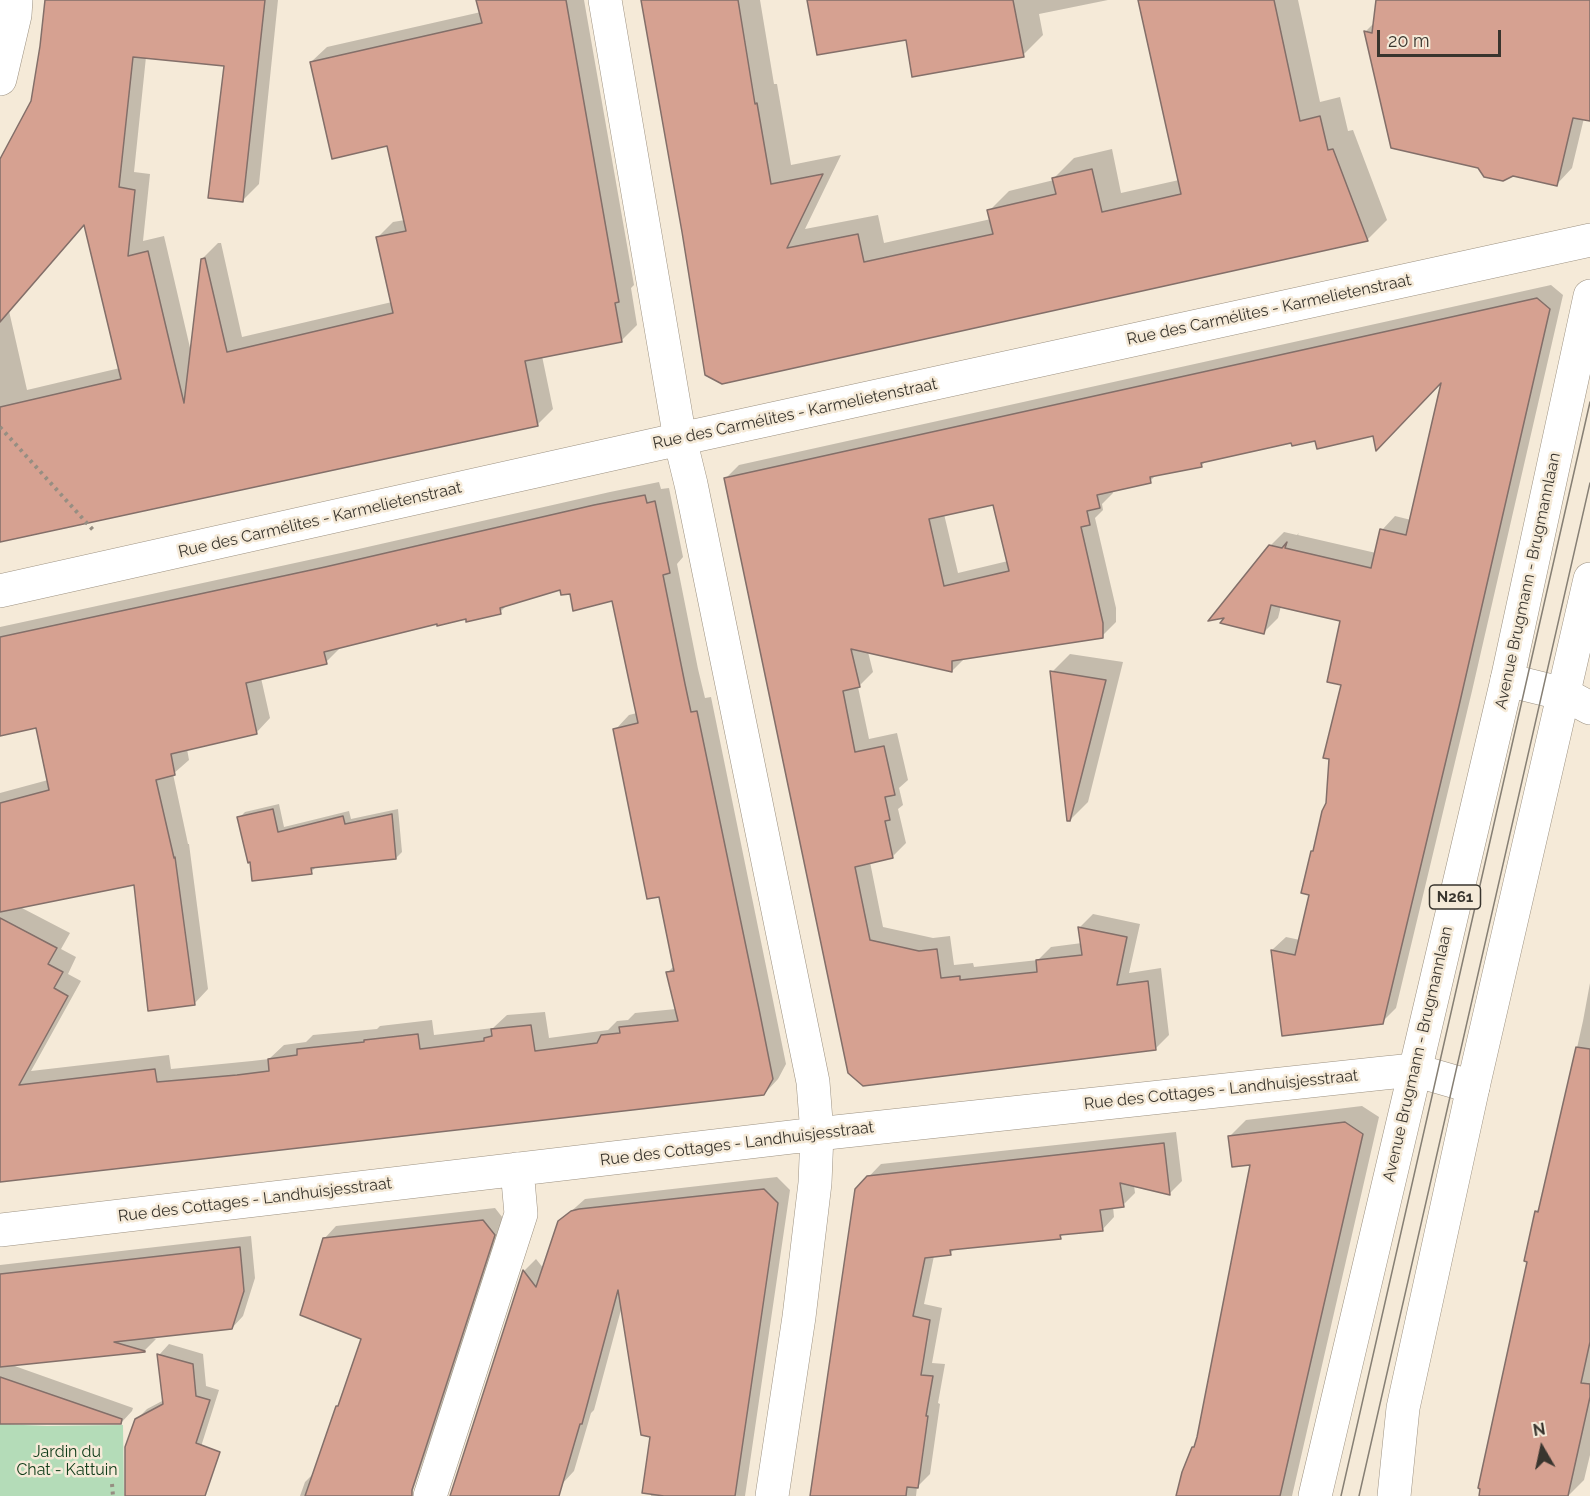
<!DOCTYPE html>
<meta charset="utf-8">
<style>
body{margin:0}
#map{position:relative;width:1590px;height:1496px;overflow:hidden;background:#f5ead8;font-family:Raleway,sans-serif}
canvas{display:block}
.north{position:absolute;left:1512px;top:1418px;width:60px;height:60px;-webkit-text-stroke:4px #f5ead8;paint-order:stroke;rotate:351deg;font-size:16px;font-weight:700;line-height:24px;text-align:center;color:#39352e}
.north::after{content:'';display:block;margin:auto;width:21px;height:27px;background:#39352e;clip-path:polygon(50% 0,100% 100%,50% 72%,0 100%)}
.scale{position:absolute;left:1377px;top:30px;width:124px;height:27px;box-sizing:border-box;border:3px solid #39352e;border-top:0;padding-left:8px;font-size:18px;line-height:21px;white-space:nowrap;color:#39352e;-webkit-text-stroke:4px #f5ead8;paint-order:stroke}
</style>
<div id="map">
<canvas width="1590" height="1496"></canvas>
<div class="north">N</div>
<div class="scale">20 m</div>
</div>
<script>
const ctx = document.querySelector('canvas').getContext('2d');
ctx.lineJoin = 'round';
function paint(path, color) {
  ctx.fillStyle = color;
  ctx.fill(path, 'evenodd');
}
function toPath(rows) {
  const path = new Path2D();
  for (const r of rows) {
    path.moveTo(r[0], r[1]);
    for (let i = 2; i < r.length; i += 2) path.lineTo(r[i], r[i + 1]);
  }
  return path;
}
function strokePath(path, color, width, dash) {
  ctx.strokeStyle = color;
  ctx.lineWidth = width;
  ctx.lineCap = dash ? 'butt' : 'round';
  ctx.setLineDash(dash || []);
  ctx.stroke(path);
}
function drawText(font, color, halo, rows, align = 'center') {
  ctx.font = font + ' Raleway,sans-serif';
  ctx.lineWidth = 5;
  ctx.setLineDash([]);
  ctx.textBaseline = 'middle';
  ctx.strokeStyle = halo;
  ctx.fillStyle = color;
  for (const [text, x, y, turn = 0] of rows) {
    ctx.save();
    ctx.translate(x, y);
    ctx.rotate((+turn || 0) * Math.PI / 180);
    ctx.textAlign = isNaN(turn) ? turn : align;
    if (halo) ctx.strokeText(text, 0, 0);
    ctx.fillText(text, 0, 0);
    ctx.restore();
  }
}
paint(toPath([
 [0,1424,47,1426,123,1425,124,1496,0,1496]
]), '#b4dcb8');
paint(toPath([
 [47,0,278,0,259,184,243,200,226,65,146,57,134,172,150,174,143,241,164,236,191,352,202,259,218,243,221,243,242,337,392,302,377,238,393,222,405,220,388,145,311,62,327,47,481,12,478,0,584,0,634,285,631,288,637,325,621,341,542,356,553,409,538,424,0,542,0,182,35,184],
 [85,224,120,368,27,390,4,289,19,298,35,282],
 [643,0,760,0,774,84,777,84,791,165,841,155,805,229,878,215,884,243,991,219,989,211,1009,191,1054,180,1054,178,1074,158,1112,149,1121,193,1179,180,1139,0,1298,0,1320,102,1340,97,1348,131,1353,130,1387,220,1367,240,722,383],
 [817,0,1108,0,1039,14,1043,35,1023,55,907,38],
 [1492,0,1590,0,1590,120,1584,118,1572,168,1557,184,1393,147,1366,31,1381,16],
 [1551,285,1563,295,1472,691,1396,1008,1382,1022,1272,950,1286,937,1300,940,1311,894,1312,852,1315,849,1327,803,1343,684,1341,620,1281,606,1278,618,1264,632,1270,546,1284,532,1297,535,1299,533,1298,535,1376,553,1382,530,1395,516,1411,520,1443,379,1374,434,1292,442,1207,460,1201,466,1157,474,1150,481,1112,490,1113,493,1102,504,1103,510,1095,518,1116,608,1116,622,1102,636,965,658,952,671,868,652,873,672,858,687,869,739,897,733,908,780,899,788,903,805,898,809,906,843,892,857,870,862,883,927,933,938,950,936,954,965,973,963,974,967,1038,960,1051,947,1082,943,1080,927,1093,914,1140,924,1129,973,1161,968,1169,1035,1155,1049,864,1085,726,478,739,465],
 [994,503,1008,561,958,573,944,514],
 [659,482,661,489,669,488,683,557,677,564,698,669,705,698,711,697,786,1064,778,1079,764,1094,0,1180,0,793,48,780,37,726,0,734,0,627,341,553,610,492],
 [561,588,571,592,613,599,637,713,629,715,615,730,660,895,674,966,667,973,676,1009,635,1013,628,1020,617,1021,608,1030,549,1038,545,1012,507,1015,493,1028,434,1035,432,1020,380,1026,377,1029,313,1035,306,1042,284,1045,269,1059,252,1061,171,1069,169,1055,31,1071,81,981,68,974,76,957,61,949,70,933,20,907,136,883,194,1004,208,989,189,844,188,844,173,774,189,760,187,749,256,733,270,718,261,678,326,662,340,648,340,646,438,623,500,612,509,603],
 [1070,654,1123,662,1088,802,1070,820,1052,672],
 [279,804,284,827,349,811,351,819,398,809,402,852,396,858,317,866,311,872,251,860,239,818,245,812],
 [1590,983,1590,1455,1584,1480,1568,1496,1480,1496,1529,1261,1525,1260,1536,1211,1541,1207,1560,1124,1583,1021],
 [1362,1106,1379,1117,1292,1496,1178,1496,1196,1446,1252,1164,1230,1136,1246,1120],
 [1176,1132,1182,1181,1170,1193,1134,1185,1135,1193,1123,1205,1113,1207,1114,1217,1102,1230,1065,1233,1060,1237,955,1248,950,1254,934,1256,924,1304,942,1308,932,1363,945,1364,938,1403,940,1404,930,1474,917,1487,916,1496,812,1496,856,1190,881,1164],
 [777,1177,790,1190,745,1496,651,1496,652,1435,622,1306,594,1410,591,1413,574,1471,562,1484,558,1496,469,1496,500,1346,524,1271,536,1259,544,1269,559,1222,585,1199],
 [495,1208,506,1222,411,1496,300,1496,305,1482,315,1472,341,1403,363,1338,324,1239,336,1226],
 [251,1236,255,1278,243,1316,232,1328,148,1337,156,1339,144,1351,9,1364,133,1408,132,1411,121,1423,0,1423,0,1265],
 [169,1344,203,1354,206,1386,219,1390,198,1456,172,1496,126,1496,136,1420,147,1409,164,1400,159,1355]
]), '#0003');
const building = toPath([
 [45,0,265,0,243,202,208,198,224,66,133,57,119,187,135,190,128,256,148,251,184,403,201,259,205,258,227,352,393,313,376,237,406,231,387,146,332,159,310,62,482,23,476,0,566,0,619,302,615,303,622,342,525,361,538,426,0,542,0,407,121,379,84,225,0,322,0,159,31,101,40,46,45,0],
 [641,0,738,0,755,104,757,103,771,184,823,174,787,248,858,234,864,262,993,234,987,210,1056,194,1052,178,1092,169,1102,212,1181,194,1138,0,1274,0,1300,121,1320,116,1328,150,1333,149,1368,241,722,384,705,375,682,232,641,0],
 [807,0,1013,0,1024,57,912,77,906,40,817,55,807,0],
 [1376,0,1590,0,1590,121,1573,118,1557,186,1513,176,1503,181,1484,177,1478,168,1391,148,1364,31,1372,33,1376,0],
 [1537,298,1550,309,1459,706,1383,1024,1282,1036,1271,950,1295,955,1309,895,1301,893,1311,851,1313,851,1322,811,1326,803,1329,759,1323,758,1341,685,1327,682,1340,621,1271,605,1264,634,1220,623,1224,618,1208,621,1269,545,1282,548,1287,542,1285,548,1371,568,1380,529,1406,535,1441,383,1376,451,1373,436,1317,449,1315,441,1292,446,1291,443,1201,463,1202,467,1150,477,1151,483,1097,495,1100,508,1087,511,1090,525,1081,527,1103,623,1103,638,952,661,952,672,851,649,860,687,843,691,855,752,884,746,895,795,885,797,890,820,885,821,893,858,855,867,870,940,919,951,937,949,941,978,960,976,960,980,1037,972,1036,960,1082,955,1078,927,1127,937,1117,985,1148,981,1156,1050,863,1086,848,1073,724,478,1537,298],
 [993,505,1009,571,944,586,929,519,993,505],
 [645,495,647,503,655,501,670,573,663,575,685,684,691,712,697,711,759,1009,773,1079,764,1095,0,1182,0,918,57,948,48,964,63,972,54,988,68,996,19,1085,155,1069,157,1082,237,1075,269,1071,268,1059,297,1055,297,1049,364,1042,364,1040,418,1034,420,1049,484,1041,484,1038,492,1036,491,1029,531,1025,535,1051,597,1043,601,1035,620,1033,619,1027,678,1021,666,972,674,971,659,897,647,899,613,729,638,723,612,601,573,611,570,594,561,595,560,590,500,608,501,614,466,622,466,619,437,626,437,624,324,652,327,664,246,683,257,734,171,754,175,775,156,780,174,858,175,857,195,1005,148,1011,134,885,0,912,0,803,49,790,36,728,0,736,0,637,325,567,594,505,645,495],
 [1050,671,1106,680,1070,821,1067,821,1050,671],
 [273,809,278,832,343,816,345,824,392,814,396,859,311,868,312,874,252,881,250,862,248,863,237,817,273,809],
 [1576,1047,1590,1049,1590,1342,1581,1383,1590,1384,1590,1397,1568,1496,1479,1496,1480,1489,1478,1488,1527,1262,1524,1261,1535,1211,1538,1212,1576,1047],
 [1345,1122,1363,1134,1280,1496,1176,1496,1182,1472,1192,1447,1194,1447,1197,1437,1250,1165,1232,1167,1228,1136,1345,1122],
 [1164,1143,1170,1195,1120,1183,1124,1207,1100,1210,1103,1231,1060,1235,1061,1239,950,1250,951,1255,925,1258,913,1316,930,1320,921,1375,933,1376,926,1416,928,1416,918,1488,907,1487,906,1496,810,1496,855,1189,867,1176,1164,1143],
 [764,1189,778,1203,735,1496,664,1496,642,1493,650,1437,641,1435,618,1290,582,1424,580,1424,559,1496,450,1496,523,1270,536,1287,558,1221,571,1211,579,1209,764,1189],
 [483,1220,495,1235,412,1490,412,1496,305,1496,336,1406,338,1406,361,1339,300,1315,323,1238,483,1220],
 [240,1247,244,1291,232,1329,114,1342,145,1351,145,1352,0,1367,0,1274,240,1247],
 [157,1354,193,1364,196,1396,210,1400,196,1443,220,1452,205,1496,125,1496,125,1447,135,1419,163,1404,157,1354],
 [0,1377,122,1419,121,1424,0,1424,0,1377]
]);
paint(building, '#d6a191');
strokePath(building, '#836f69', 1.5);
const minor = toPath([
 [605,0,680,439,691,484,813,1082,817,1134,815,1183,799,1317,772,1496],
 [0,79,15,15,16,0],
 [0,591,680,439,1590,240],
 [1507,680,1564,694,1590,708],
 [0,1230,817,1134,1384,1073,1414,1070,1473,1087],
 [430,1496,521,1214,517,1169]
]);
const primary = toPath([
 [1315,1496,1507,680,1590,296],
 [1394,1496,1403,1408,1473,1087,1590,579]
]);
strokePath(minor, '#9d9282', 34);
strokePath(primary, '#9d9282', 34);
strokePath(toPath([
 [0,427,94,531],
 [112,1484,113,1496]
]), '#968e82', 4, [3, 4.5]);
strokePath(minor, '#fff', 33);
strokePath(primary, '#fff', 33);
strokePath(toPath([
 [1341,1496,1590,402],
 [1359,1496,1590,483]
]), '#867f74', 1.5);
for (const [x, y, w] of [
 [1455,897,51]
]) {
  const box = new Path2D();
  box.roundRect(x - w / 2, y - 12, w, 24, 4.5);
  ctx.fillStyle = '#f5ead8';
  ctx.fill(box);
  strokePath(box, '#39352e', 1.5);
}
drawText('bold 15px', '#39352e', null, [
 ["N261",1455,897]
]);
drawText('16px', '#39352e', '#f5ead8', [
 ["Rue des Carmélites - Karmelietenstraat",1269,310,-12],
 ["Rue des Carmélites - Karmelietenstraat",795,414,-12],
 ["Rue des Carmélites - Karmelietenstraat",320,520,-13],
 ["Avenue Brugmann - Brugmannlaan",1528,581,-78],
 ["Avenue Brugmann - Brugmannlaan",1418,1054,-77],
 ["Rue des Cottages - Landhuisjesstraat",1221,1090,-6],
 ["Rue des Cottages - Landhuisjesstraat",737,1144,-7],
 ["Rue des Cottages - Landhuisjesstraat",255,1200,-7]
]);
drawText('16px', '#0e3b18', '#f5ead8', [
 ["Jardin du",67,1452],
 ["Chat - Kattuin",67,1470]
]);
</script>
